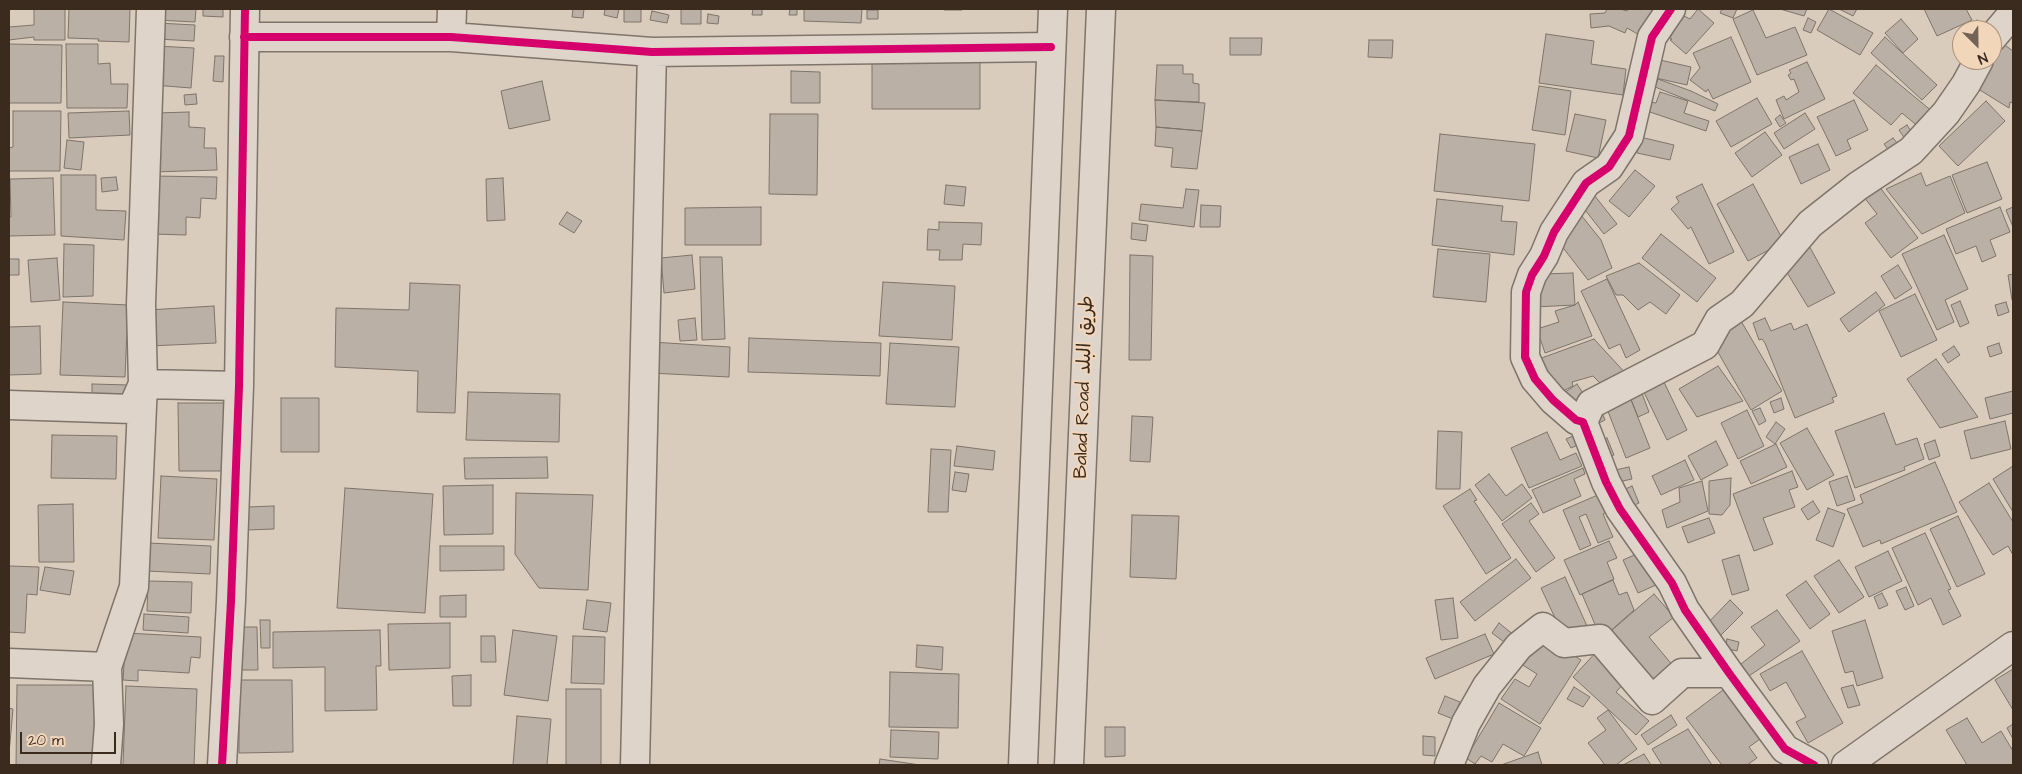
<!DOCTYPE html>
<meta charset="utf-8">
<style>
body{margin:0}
#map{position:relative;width:2022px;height:774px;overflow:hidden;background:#daccbd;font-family:"Architects Daughter",sans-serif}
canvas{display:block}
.frame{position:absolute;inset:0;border:10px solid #3b2a1e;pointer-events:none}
.north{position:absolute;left:1952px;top:20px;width:50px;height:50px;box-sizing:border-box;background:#f2d6b9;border:1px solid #a9917b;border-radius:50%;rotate:157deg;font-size:14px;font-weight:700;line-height:20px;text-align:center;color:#3b2a1e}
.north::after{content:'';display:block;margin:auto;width:18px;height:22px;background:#736356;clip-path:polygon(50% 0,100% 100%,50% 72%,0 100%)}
.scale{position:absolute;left:20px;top:732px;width:96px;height:22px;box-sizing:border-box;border:2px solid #3b2a1e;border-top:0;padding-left:6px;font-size:15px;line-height:18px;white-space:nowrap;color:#3b2a1e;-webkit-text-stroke:4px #f2d6b9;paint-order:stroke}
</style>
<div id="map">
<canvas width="2022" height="774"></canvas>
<div class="frame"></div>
<div class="north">N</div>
<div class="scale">20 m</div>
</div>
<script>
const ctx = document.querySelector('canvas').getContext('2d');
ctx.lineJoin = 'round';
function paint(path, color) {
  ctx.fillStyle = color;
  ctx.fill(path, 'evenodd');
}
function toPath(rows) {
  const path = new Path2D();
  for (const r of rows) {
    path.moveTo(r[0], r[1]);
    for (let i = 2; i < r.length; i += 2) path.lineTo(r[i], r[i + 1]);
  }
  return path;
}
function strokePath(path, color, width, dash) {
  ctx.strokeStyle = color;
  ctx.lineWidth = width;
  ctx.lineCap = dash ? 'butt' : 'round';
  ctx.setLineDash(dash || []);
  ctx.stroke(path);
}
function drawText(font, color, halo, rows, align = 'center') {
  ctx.font = font + ' "Architects Daughter","Playpen Sans Arabic",sans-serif';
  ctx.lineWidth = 4;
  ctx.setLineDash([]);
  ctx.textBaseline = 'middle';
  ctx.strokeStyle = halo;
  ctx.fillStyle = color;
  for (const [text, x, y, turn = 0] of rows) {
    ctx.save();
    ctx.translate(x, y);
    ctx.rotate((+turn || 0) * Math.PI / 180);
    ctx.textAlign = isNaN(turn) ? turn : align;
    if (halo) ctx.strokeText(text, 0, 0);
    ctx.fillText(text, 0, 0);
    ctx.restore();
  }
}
const building = toPath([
 [34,9,65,9,65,40,34,40,34,37,9,40,9,27,34,25,34,9],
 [69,9,130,9,129,42,98,41,99,39,68,38,69,9],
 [156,9,196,9,195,22,156,20,156,9],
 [203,9,223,9,223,17,203,16,203,9],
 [573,9,584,9,583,18,572,17,573,9],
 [605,9,619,9,617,18,604,15,605,9],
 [624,9,641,9,641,22,624,22,624,9],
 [681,9,701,9,701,24,681,24,681,9],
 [753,9,762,9,762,15,752,15,753,9],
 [790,9,797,9,797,15,789,15,790,9],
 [804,9,862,9,861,23,804,21,804,9],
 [944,9,962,9,962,10,944,10,944,9],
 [1607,9,1620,9,1627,11,1628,9,1660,9,1643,37,1627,28,1625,33,1609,26,1591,28,1590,14,1605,13,1607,9],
 [1698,9,1714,23,1686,54,1670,40,1672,39,1670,38,1682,15,1690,19,1698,9],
 [1722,9,1737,9,1733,18,1720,13,1722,9],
 [1780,9,1807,9,1804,16,1780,9],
 [1829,9,1873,33,1860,55,1817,30,1829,9],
 [1839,9,1857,9,1853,16,1839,9],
 [1924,9,1966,9,1972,20,1937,36,1924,9],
 [867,10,878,10,878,19,867,19,867,10],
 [1753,10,1766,38,1795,27,1807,55,1757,75,1733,19,1753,10],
 [652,11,669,15,667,23,650,20,652,11],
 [708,14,719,16,718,24,707,23,708,14],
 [1808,18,1816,22,1811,33,1803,30,1808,18],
 [1901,19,1918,39,1903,53,1885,33,1901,19],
 [1977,20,1988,30,1976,30,1972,26,1977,20],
 [157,23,195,25,194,41,157,39,157,23],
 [1546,34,1594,41,1591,64,1626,69,1623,95,1539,83,1546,34],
 [1731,37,1751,82,1713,99,1708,89,1706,92,1690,80,1700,68,1693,53,1731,37],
 [1885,37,1937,85,1922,100,1871,53,1885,37],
 [1230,38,1262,38,1261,55,1230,55,1230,38],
 [1369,40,1393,40,1392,58,1368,57,1369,40],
 [1998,40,2013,51,2013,103,2010,102,2009,108,1975,87,1992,60,1992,51,1998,40],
 [9,44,62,45,61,103,9,103,9,44],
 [66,44,98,44,98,64,110,63,111,84,128,84,127,108,67,108,66,44],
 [156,46,194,48,191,88,153,85,156,46],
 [215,56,224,56,223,82,213,81,215,56],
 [1660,60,1691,67,1687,85,1656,78,1660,60],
 [872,62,980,62,980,109,872,109,872,62],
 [1807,62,1825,99,1784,119,1776,100,1784,96,1786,100,1799,92,1794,79,1791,80,1788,75,1791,73,1789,70,1807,62],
 [1157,65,1183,65,1183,74,1193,74,1193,83,1199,84,1199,102,1155,100,1157,65],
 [1876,65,1933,112,1920,128,1902,113,1891,125,1853,93,1876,65],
 [791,71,820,72,820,103,791,103,791,71],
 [1658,79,1691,91,1718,104,1715,111,1655,87,1658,79],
 [542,81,550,120,509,129,501,91,542,81],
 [1539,86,1571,91,1565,135,1532,130,1539,86],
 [1660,92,1688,101,1684,113,1709,121,1706,131,1647,111,1651,102,1656,103,1660,92],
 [196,94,197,104,185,105,184,95,196,94],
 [1757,98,1772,124,1731,147,1716,121,1757,98],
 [1155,100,1205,103,1202,131,1156,127,1155,100],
 [1854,100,1868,130,1847,140,1851,149,1836,156,1817,117,1854,100],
 [1986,101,2005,121,1958,166,1939,146,1986,101],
 [13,111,61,111,60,171,9,171,9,148,13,147,13,111],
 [129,111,130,135,69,138,68,113,129,111],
 [189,112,189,127,205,128,204,148,216,148,217,170,153,172,156,113,189,112],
 [1805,113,1815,129,1784,149,1774,133,1805,113],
 [770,114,818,114,817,195,769,194,770,114],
 [1575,114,1606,120,1598,158,1566,151,1575,114],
 [1780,115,1786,123,1780,127,1775,119,1780,115],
 [1907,125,1913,134,1905,139,1899,130,1907,125],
 [1156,127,1202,131,1197,169,1171,167,1173,148,1155,146,1156,127],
 [1765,132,1782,155,1752,177,1735,153,1765,132],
 [1440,134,1535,144,1529,201,1434,191,1440,134],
 [1640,137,1674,145,1670,160,1637,153,1640,137],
 [1893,138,1902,149,1893,156,1884,144,1893,138],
 [67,140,84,142,81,170,64,168,67,140],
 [1818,144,1830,170,1801,184,1789,157,1818,144],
 [1987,162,2002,199,1967,213,1952,175,1987,162],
 [1635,170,1655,186,1629,217,1609,201,1635,170],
 [1921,173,1926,186,1950,176,1965,213,1922,234,1886,189,1921,173],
 [61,175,96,175,96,210,126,211,124,240,61,236,61,175],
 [153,176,217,177,216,199,201,198,200,218,186,217,186,235,152,234,153,176],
 [116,177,118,190,102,192,101,178,116,177],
 [53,178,55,235,9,236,9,217,11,217,10,179,53,178],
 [503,178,505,220,487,221,486,179,503,178],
 [1702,184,1734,252,1709,264,1691,227,1688,229,1671,209,1679,202,1676,197,1702,184],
 [1753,184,1784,242,1748,261,1717,204,1753,184],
 [946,185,966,187,964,206,944,204,946,185],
 [1879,186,1918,238,1891,258,1865,223,1877,214,1864,197,1879,186],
 [1186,189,1199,190,1194,227,1139,220,1141,204,1183,208,1186,189],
 [1591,191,1617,224,1604,234,1578,201,1591,191],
 [1437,199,1503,206,1501,221,1517,222,1514,255,1432,245,1437,199],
 [1201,205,1221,206,1220,227,1200,227,1201,205],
 [761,207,761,245,685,245,685,208,761,207],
 [2000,207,2010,232,1990,240,1996,256,1982,262,1976,246,1956,254,1946,229,2000,207],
 [2013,207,2013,227,2006,210,2013,207],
 [1577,210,1601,240,1612,268,1588,280,1554,236,1577,210],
 [567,212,582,221,574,233,559,224,567,212],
 [939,222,982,223,981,245,963,244,962,260,939,260,940,250,927,250,928,229,939,230,939,222],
 [1132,223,1148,225,1146,241,1131,239,1132,223],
 [1661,234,1716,278,1697,302,1642,258,1661,234],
 [1944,235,1968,289,1945,300,1954,322,1937,330,1902,254,1944,235],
 [1807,242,1835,293,1808,307,1783,266,1807,242],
 [64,244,94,245,93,296,63,297,64,244],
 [1438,249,1490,254,1486,302,1433,297,1438,249],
 [692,255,695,289,664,293,661,258,692,255],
 [1130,255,1153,256,1151,360,1129,360,1130,255],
 [700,257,722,257,725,339,702,340,700,257],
 [57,258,60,300,31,302,28,260,57,258],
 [9,259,19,259,19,275,9,275,9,259],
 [1639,263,1680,295,1666,314,1650,302,1638,310,1623,295,1616,295,1606,276,1639,263],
 [1898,265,1912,288,1895,299,1881,276,1898,265],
 [1573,273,1575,305,1534,307,1532,285,1544,285,1543,274,1573,273],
 [2013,274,2013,300,2012,300,2008,275,2013,274],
 [1607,279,1640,350,1626,358,1620,344,1609,349,1581,291,1607,279],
 [883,282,955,286,952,340,879,336,883,282],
 [410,283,460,285,455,413,417,412,418,371,335,367,336,308,409,310,410,283],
 [1876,292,1885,305,1849,332,1840,319,1876,292],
 [1915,294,1937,340,1901,357,1879,311,1915,294],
 [1960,301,1969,323,1960,327,1951,305,1960,301],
 [63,302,128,305,125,377,60,375,63,302],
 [1578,302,1592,336,1545,353,1537,329,1559,322,1555,311,1575,305,1578,302],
 [2006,302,2009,312,1998,316,1995,305,2006,302],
 [214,306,216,343,149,346,148,310,214,306],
 [695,318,697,340,680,341,678,320,695,318],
 [1765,318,1771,331,1791,323,1794,330,1807,324,1837,396,1832,398,1834,402,1795,418,1765,343,1762,339,1759,340,1753,323,1765,318],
 [1741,321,1782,391,1751,410,1711,340,1741,321],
 [40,326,41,374,9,375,9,327,40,326],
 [749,338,881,343,880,376,748,372,749,338],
 [1594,339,1628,376,1606,389,1593,376,1572,382,1573,386,1555,395,1536,360,1594,339],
 [652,342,730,347,729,377,650,373,652,342],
 [890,343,959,347,955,407,886,404,890,343],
 [1999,343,2002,353,1990,357,1987,347,1999,343],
 [1954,346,1960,355,1948,363,1942,354,1954,346],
 [1936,359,1978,417,1940,428,1907,379,1936,359],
 [1718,366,1743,401,1697,417,1679,389,1718,366],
 [1662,378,1687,430,1667,440,1642,388,1662,378],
 [92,384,129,385,128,404,92,402,92,384],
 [1577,384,1588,401,1571,412,1561,395,1577,384],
 [1640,388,1649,412,1638,417,1628,392,1640,388],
 [2013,391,2013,413,1990,419,1985,398,2013,391],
 [468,392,560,394,559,442,466,440,468,392],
 [1628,392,1650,448,1626,458,1604,401,1628,392],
 [281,398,319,398,319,452,281,452,281,398],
 [1781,398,1784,409,1774,413,1770,402,1781,398],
 [178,403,227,403,227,471,179,471,178,403],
 [1760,408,1766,421,1759,425,1752,411,1760,408],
 [1601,410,1605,420,1591,427,1601,410],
 [1747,410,1764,446,1738,459,1721,423,1747,410],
 [1884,413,1896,445,1917,438,1924,459,1904,467,1905,470,1855,488,1835,431,1884,413],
 [1132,416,1153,417,1150,462,1130,461,1132,416],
 [2005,421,2011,449,1971,459,1964,431,2005,421],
 [1776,422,1785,429,1775,444,1766,437,1776,422],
 [1807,428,1834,475,1807,490,1780,443,1807,428],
 [1438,431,1462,432,1460,489,1436,489,1438,431],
 [1547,432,1560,460,1576,453,1582,466,1529,488,1511,448,1547,432],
 [1583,432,1587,441,1571,448,1566,439,1583,432],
 [52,435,117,436,116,479,51,478,52,435],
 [1607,438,1614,455,1604,460,1596,442,1607,438],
 [1935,440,1940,456,1929,460,1924,444,1935,440],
 [1716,441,1728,465,1701,480,1688,456,1716,441],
 [1776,444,1787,467,1751,484,1740,461,1776,444],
 [957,446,995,451,993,470,954,466,957,446],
 [931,449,951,450,948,512,928,512,931,449],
 [547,457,548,478,465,479,464,458,547,457],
 [1685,460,1694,480,1661,495,1652,476,1685,460],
 [1935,462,1957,512,1881,544,1880,540,1863,547,1847,509,1863,503,1860,495,1935,462],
 [2013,466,2013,512,1993,479,2013,466],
 [1629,467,1632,479,1614,483,1611,471,1629,467],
 [1583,468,1585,474,1574,479,1581,496,1543,513,1532,490,1583,468],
 [1792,471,1798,487,1789,490,1795,507,1763,518,1773,544,1754,551,1733,494,1792,471],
 [955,472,969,474,966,492,952,490,955,472],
 [1489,474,1506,496,1522,484,1532,498,1502,521,1475,485,1489,474],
 [161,476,217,479,214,540,158,538,161,476],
 [1847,476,1855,500,1837,506,1829,482,1847,476],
 [1731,478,1730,505,1722,515,1709,514,1709,481,1731,478],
 [1702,481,1708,511,1667,528,1662,510,1680,502,1679,488,1702,481],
 [1989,483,2013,522,2013,555,2008,546,1993,555,1959,502,1989,483],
 [493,485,493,534,444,535,443,486,493,485],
 [1632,486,1639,503,1626,509,1619,492,1632,486],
 [345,488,433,494,425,613,337,608,345,488],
 [1470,489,1477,500,1474,501,1511,558,1486,574,1443,506,1470,489],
 [1607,491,1614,509,1603,514,1613,537,1598,543,1586,514,1579,517,1591,545,1580,550,1563,510,1607,491],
 [516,493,593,495,588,590,539,588,515,554,516,493],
 [1813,501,1820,512,1808,520,1801,509,1813,501],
 [1531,503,1539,514,1529,521,1555,558,1536,572,1502,524,1531,503],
 [73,504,74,562,39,562,38,505,73,504],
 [274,506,274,529,247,530,247,507,274,506],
 [1828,508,1845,514,1833,547,1816,540,1828,508],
 [1132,515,1179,516,1176,579,1130,577,1132,515],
 [1958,516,1985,574,1957,587,1930,529,1958,516],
 [1709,518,1715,533,1688,543,1682,527,1709,518],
 [1925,533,1951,589,1948,590,1961,616,1943,625,1931,598,1918,605,1892,548,1925,533],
 [1609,541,1617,558,1607,562,1614,579,1580,595,1564,560,1609,541],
 [148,543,211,546,210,574,147,571,148,543],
 [440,546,504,546,504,570,440,571,440,546],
 [1888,551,1902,581,1869,597,1855,567,1888,551],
 [1641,552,1656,585,1638,593,1623,560,1641,552],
 [1739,555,1749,590,1732,595,1722,560,1739,555],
 [1516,559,1531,578,1475,621,1460,602,1516,559],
 [1839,560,1864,597,1839,613,1814,576,1839,560],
 [9,566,39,567,37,595,27,594,25,633,9,632,9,566],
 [45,567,74,571,70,595,40,590,45,567],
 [1565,577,1587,626,1564,637,1541,588,1565,577],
 [1613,580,1619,595,1627,592,1634,610,1607,634,1600,636,1582,594,1613,580],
 [148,581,192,582,191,613,147,611,148,581],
 [1806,581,1830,614,1810,629,1786,595,1806,581],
 [1906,587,1914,606,1905,610,1896,591,1906,587],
 [1882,593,1888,605,1879,609,1874,597,1882,593],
 [1654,594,1674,617,1649,637,1674,667,1649,688,1605,636,1654,594],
 [466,595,466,617,440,617,440,596,466,595],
 [1453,598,1458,638,1441,640,1435,600,1453,598],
 [587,600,611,603,607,632,583,629,587,600],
 [1730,600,1743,613,1716,640,1703,628,1730,600],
 [1777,610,1800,641,1749,676,1741,664,1765,645,1751,627,1777,610],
 [144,614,189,617,188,633,143,630,144,614],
 [260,620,270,620,270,648,261,648,260,620],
 [1865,620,1883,678,1857,686,1853,671,1845,673,1832,631,1865,620],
 [450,623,450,668,389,670,388,624,450,623],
 [1499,623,1515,636,1508,645,1492,633,1499,623],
 [232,627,257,627,258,670,233,670,232,627],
 [380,630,381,666,376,666,377,710,325,711,325,667,273,668,273,632,380,630],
 [513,630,557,636,548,701,504,695,513,630],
 [126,633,201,637,200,658,191,657,189,673,138,670,138,681,123,680,126,633],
 [1540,633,1581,660,1540,724,1501,699,1515,679,1529,687,1537,674,1521,664,1540,633],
 [1485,634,1494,654,1435,679,1426,658,1485,634],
 [481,636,495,636,496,662,481,662,481,636],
 [573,636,605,637,604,684,571,683,573,636],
 [1727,639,1739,642,1737,651,1725,648,1727,639],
 [917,645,943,647,942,670,916,667,917,645],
 [1601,647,1625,682,1616,692,1649,721,1636,735,1573,677,1601,647],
 [1802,651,1843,723,1808,743,1796,722,1806,717,1786,682,1770,691,1760,674,1802,651],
 [2013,669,2013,710,1995,680,2013,669],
 [890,672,959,674,958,728,889,727,890,672],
 [471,675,471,706,453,706,452,676,471,675],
 [239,680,292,680,293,752,239,753,239,680],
 [17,685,99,685,98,765,16,765,17,685],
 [1853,685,1860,705,1848,708,1841,688,1853,685],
 [126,686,197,689,194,765,123,765,126,686],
 [1574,687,1590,697,1583,707,1567,699,1574,687],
 [566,689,601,689,601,765,566,765,566,689],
 [1723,690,1760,739,1749,747,1757,758,1747,765,1722,765,1686,718,1723,690],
 [1445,696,1460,702,1453,719,1438,713,1445,696],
 [1499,703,1541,728,1524,756,1503,744,1492,762,1481,756,1475,764,1466,758,1499,703],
 [9,708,13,709,9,754,9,708],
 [1608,710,1637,749,1616,765,1605,765,1588,743,1606,730,1597,718,1608,710],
 [1671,715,1677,725,1648,745,1641,735,1671,715],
 [517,716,551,719,547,765,513,765,517,716],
 [1967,718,1982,743,2001,731,2013,751,2013,765,1967,765,1946,730,1967,718],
 [2013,724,2013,739,2007,728,2013,724],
 [1105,727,1125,727,1125,756,1105,757,1105,727],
 [1688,729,1712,765,1662,765,1652,749,1688,729],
 [891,730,939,732,938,759,890,757,891,730],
 [1423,736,1435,737,1435,756,1423,755,1423,736],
 [1538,752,1542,765,1501,765,1538,752],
 [1644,754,1651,765,1623,765,1644,754],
 [880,759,920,765,879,765,880,759]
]);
paint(building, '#bbb0a5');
strokePath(building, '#7e746a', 1);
const minor = toPath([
 [1671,9,1652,37,1629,136,1609,167,1586,183,1554,232,1544,256,1532,275,1526,292,1525,357,1535,379,1553,400,1576,420,1583,422,1606,482,1620,509,1672,583,1685,610,1729,673,1785,749,1814,765],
 [244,37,451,37,652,52,1051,47],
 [451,37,452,9],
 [1992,38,2013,13],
 [9,405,132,409,143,384,239,386],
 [1583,422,1591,404,1705,345,1719,320,1742,304,1810,224,1858,186,1911,151,1946,113,1966,84,1979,60],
 [9,663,107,667,109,724,106,765],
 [107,667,134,587,143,384,141,304,151,9],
 [222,765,231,601,239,386,245,9],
 [635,765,652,52],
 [1449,765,1466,723,1487,686,1519,646,1543,627,1564,643,1600,639,1652,700,1682,673,1729,673],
 [1846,765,2013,646]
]);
const highway = toPath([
 [1023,765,1053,9],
 [1069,765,1101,9]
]);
strokePath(minor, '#7e746a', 31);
strokePath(highway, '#7e746a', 31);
strokePath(minor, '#ded4ca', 28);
strokePath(highway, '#ded4ca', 28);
strokePath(toPath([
 [1671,9,1652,37,1629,136,1609,167,1586,183,1554,232,1544,256,1532,275,1526,292,1525,357,1535,379,1553,400,1576,420,1583,422,1606,482,1620,509,1672,583,1685,610,1729,673,1785,749,1814,765],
 [244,37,451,37,652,52,1051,47],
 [222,765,231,601,239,386,245,9]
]), '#d6006c', 8);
drawText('19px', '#3b2a1e', '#f2d6b9', [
 ["Balad Road طريق البلد",1085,387,-88]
]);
</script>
